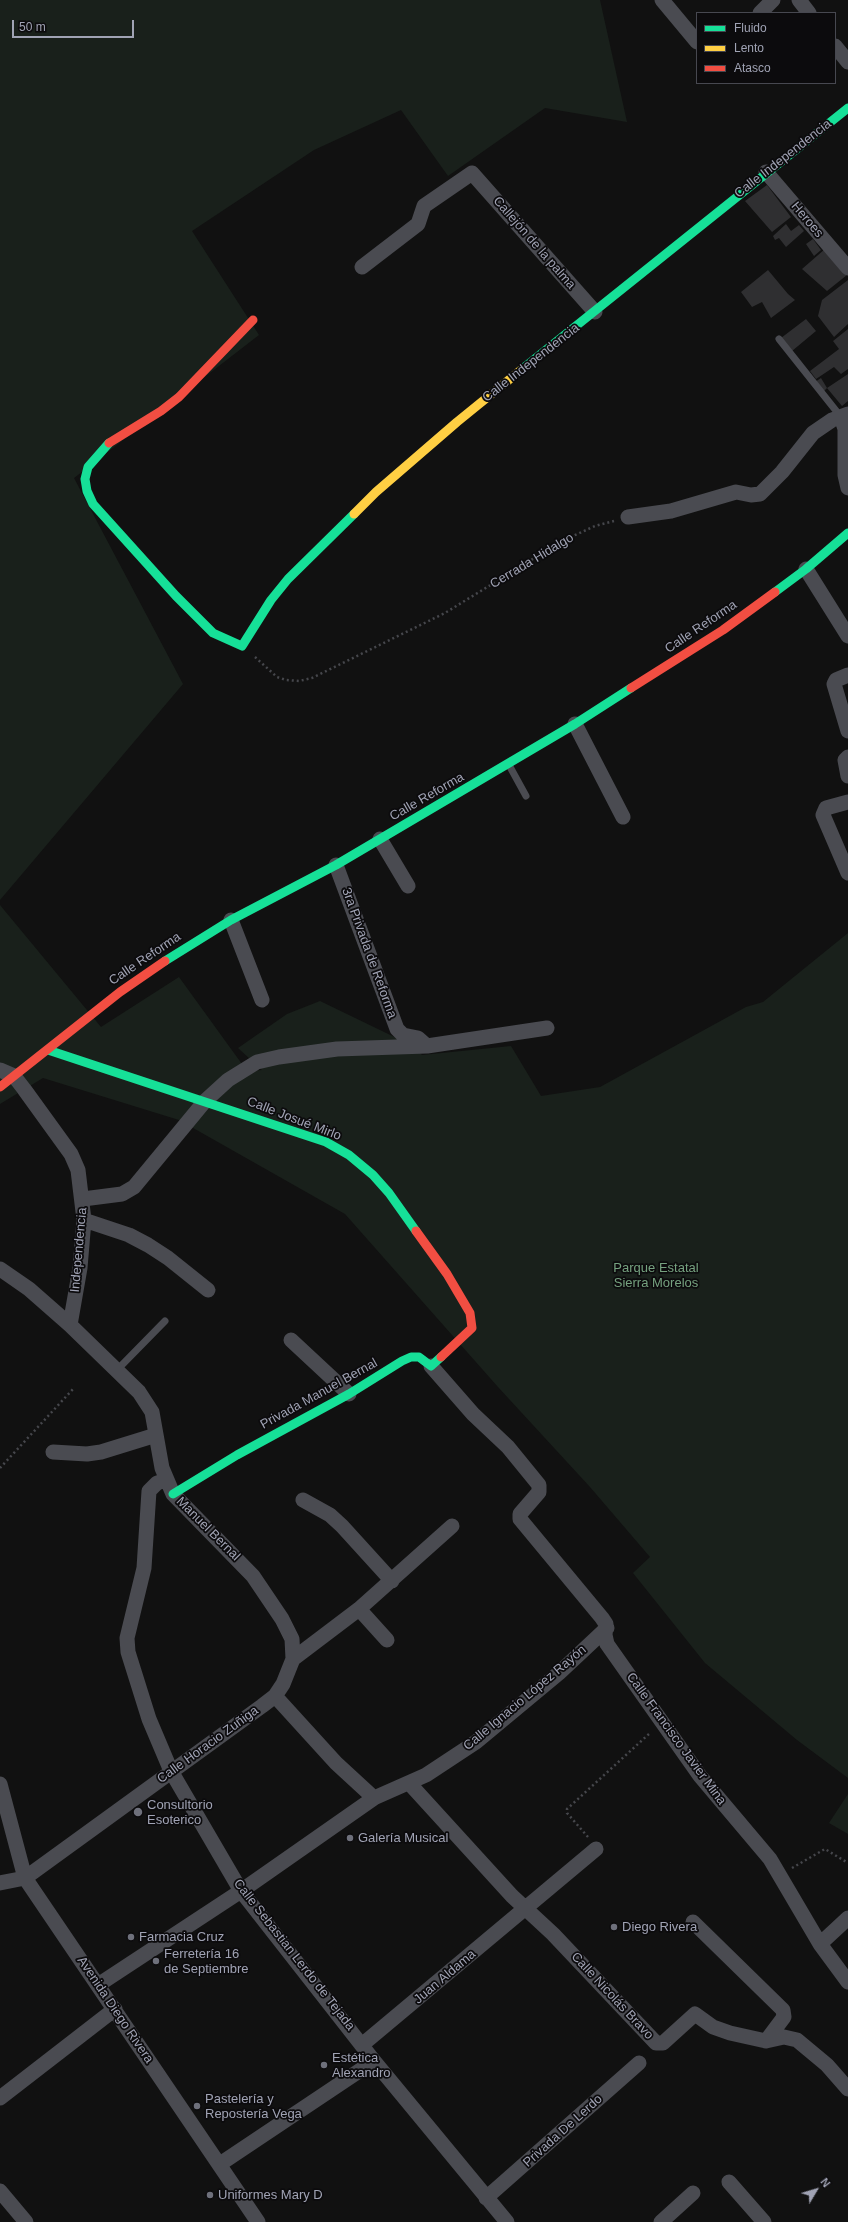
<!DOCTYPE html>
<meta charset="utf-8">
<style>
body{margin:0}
#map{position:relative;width:848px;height:2222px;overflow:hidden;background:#111;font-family:Helvetica,sans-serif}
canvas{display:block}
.legend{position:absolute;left:696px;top:12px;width:140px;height:72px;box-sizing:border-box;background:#0c0b0d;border:1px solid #474850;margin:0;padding:5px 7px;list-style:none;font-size:12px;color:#a0a3b4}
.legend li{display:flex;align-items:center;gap:8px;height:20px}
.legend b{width:20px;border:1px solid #474850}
.north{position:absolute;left:796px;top:2170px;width:40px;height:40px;-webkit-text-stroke:3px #0c0b0d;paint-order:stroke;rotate:52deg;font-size:11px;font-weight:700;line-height:16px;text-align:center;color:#a0a3b4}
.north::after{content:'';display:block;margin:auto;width:14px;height:18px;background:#a0a3b4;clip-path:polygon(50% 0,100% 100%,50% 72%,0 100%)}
.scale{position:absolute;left:12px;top:20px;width:122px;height:18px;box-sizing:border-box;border:2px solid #a0a3b4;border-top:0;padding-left:5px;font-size:12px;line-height:14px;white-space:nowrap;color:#a0a3b4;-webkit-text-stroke:3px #0c0b0d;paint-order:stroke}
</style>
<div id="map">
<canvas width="848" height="2222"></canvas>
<ul class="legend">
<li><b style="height:5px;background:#16e098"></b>Fluido</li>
<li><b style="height:5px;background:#ffcf43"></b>Lento</li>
<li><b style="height:5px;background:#f24e42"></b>Atasco</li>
</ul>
<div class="north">N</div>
<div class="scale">50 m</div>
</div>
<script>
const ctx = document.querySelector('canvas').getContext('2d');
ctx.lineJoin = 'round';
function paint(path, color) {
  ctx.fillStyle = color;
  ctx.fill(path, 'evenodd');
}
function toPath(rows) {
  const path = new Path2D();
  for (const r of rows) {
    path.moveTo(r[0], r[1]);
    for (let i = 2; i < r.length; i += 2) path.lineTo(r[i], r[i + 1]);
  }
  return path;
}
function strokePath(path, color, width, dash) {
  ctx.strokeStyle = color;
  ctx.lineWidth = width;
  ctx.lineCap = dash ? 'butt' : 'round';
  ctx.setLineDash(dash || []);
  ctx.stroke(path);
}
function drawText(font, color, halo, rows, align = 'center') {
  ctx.font = font + ' Helvetica,sans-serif';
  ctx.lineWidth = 3.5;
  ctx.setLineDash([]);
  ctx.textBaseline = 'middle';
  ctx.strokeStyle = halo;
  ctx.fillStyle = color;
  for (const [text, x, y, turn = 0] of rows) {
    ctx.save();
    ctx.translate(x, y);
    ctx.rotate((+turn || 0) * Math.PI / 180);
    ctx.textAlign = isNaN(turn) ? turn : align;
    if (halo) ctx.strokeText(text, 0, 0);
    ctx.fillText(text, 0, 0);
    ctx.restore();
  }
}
paint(toPath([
 [0,0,600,0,627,122,545,108,448,176,401,110,314,150,192,231,259,335,74,478,183,684,0,900],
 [0,905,101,1027,179,977,247,1071,262,1070,238,1048,287,1014,320,1001,413,1046,422,1055,511,1046,541,1096,600,1087,746,1007,763,1002,848,933,848,1778,797,1740,705,1663,633,1573,650,1557,590,1487,498,1387,345,1214,179,1120,43,1078,0,1104],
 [848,1794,848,1834,829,1823]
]), '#19201b');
paint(toPath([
 [767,185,791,217,772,232,745,201],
 [786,224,791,231,799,225,804,231,786,247,779,238,775,240,773,236],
 [813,239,821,250,814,256,806,244],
 [825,249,847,275,827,291,802,269],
 [768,270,788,294,795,300,771,318,762,302,752,307,741,292],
 [848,280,848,324,834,337,818,316,822,300],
 [806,319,816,331,792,351,781,338],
 [848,329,848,369,841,374,834,367,816,379,810,371,839,349,833,341],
 [848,374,848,401,842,406,827,388,824,391,815,382,821,378,827,388]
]), '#2f2f31');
strokePath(toPath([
 [255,657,277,677,286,680,299,681,312,678,445,613,562,541,595,526,614,521],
 [0,1468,74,1388],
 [588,1837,567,1813,567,1809,650,1733],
 [792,1868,825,1849,848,1863]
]), '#46474c', 2.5, [2, 3]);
strokePath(toPath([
 [779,339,841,417],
 [509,765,526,796],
 [117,1370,165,1321]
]), '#4a4b51', 7);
strokePath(toPath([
 [662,0,697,42],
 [799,0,809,13],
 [760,13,773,0],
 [835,46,848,62],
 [766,172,848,268],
 [362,267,418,224,424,206,472,173,595,312],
 [841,417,845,429,845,475,848,488],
 [628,517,671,511,736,492,751,495,760,494,782,472,813,433,832,420,848,414],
 [806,569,848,636],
 [848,675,836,680,834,684,848,731],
 [575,724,623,817],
 [848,757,845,760,848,776],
 [848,802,826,808,823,815,848,873],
 [380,839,408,886],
 [336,865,397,1029,403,1035,418,1038,427,1046],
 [231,920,262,1000],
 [0,1070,14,1076,24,1089,71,1154,78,1170,84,1220,80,1268,70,1325],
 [83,1199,122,1194,134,1187,205,1101,228,1080,257,1062,279,1057,337,1049,427,1046,547,1028],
 [84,1220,129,1235,148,1245,168,1258,208,1290],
 [0,1269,29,1289,70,1325,139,1392,152,1412,162,1468,173,1494,253,1576,282,1619,292,1639,293,1659,283,1684,275,1696,262,1706,25,1878,0,1883],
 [291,1340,349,1394],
 [431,1366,473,1414,508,1447,539,1485,539,1492,520,1514,520,1519,602,1618,606,1624,605,1635,607,1644,700,1776,770,1859,820,1944,848,1982],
 [53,1452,87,1454,101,1452,156,1435],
 [166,1480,157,1483,149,1491,144,1568,127,1638,128,1652,149,1719,171,1771,241,1891,374,2061,507,2222],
 [303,1500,330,1515,342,1526,392,1581],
 [359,1609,387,1640],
 [293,1659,359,1609,452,1526],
 [275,1696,336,1763,374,1798],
 [409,1783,512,1896,553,1934,656,2043,663,2043,695,2014,713,2027,730,2033,766,2041,784,2037,797,2040,827,2065,848,2089],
 [0,1784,25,1878,258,2222],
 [693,1922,783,2010,784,2017,766,2041],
 [820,1944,848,1918],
 [98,1985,241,1891,374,1798,426,1775,476,1742,559,1673,607,1628],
 [363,2044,596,1849],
 [0,2098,115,2009],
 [220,2164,374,2061],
 [729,2182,764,2222],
 [0,2191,26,2222],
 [486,2198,639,2063],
 [661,2222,693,2193]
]), '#4a4b51', 15);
strokePath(toPath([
 [521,370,848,108],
 [109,443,88,467,85,479,87,491,93,504,176,596,213,633,242,646,271,600,288,579,354,514],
 [775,592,806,569,848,533],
 [165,961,231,920,336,865,575,724,631,688],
 [48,1050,326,1142,349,1155,373,1175,389,1193,416,1231],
 [173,1494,237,1455,349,1394,402,1361,411,1357,419,1357,431,1366,441,1357]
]), '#16e098', 9);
strokePath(toPath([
 [354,514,376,492,457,422,521,370]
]), '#ffcf43', 9);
strokePath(toPath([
 [109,443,161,411,179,397,253,320],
 [631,688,723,630,775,592],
 [0,1087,120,992,165,961],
 [416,1231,447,1274,470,1313,472,1328,441,1357]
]), '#f24e42', 9);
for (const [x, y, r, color] of [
 [138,1812,5,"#6e707b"],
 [350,1838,4,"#6e707b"],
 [614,1927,4,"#6e707b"],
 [131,1937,4,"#6e707b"],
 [156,1961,4,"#6e707b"],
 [324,2065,4,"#6e707b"],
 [197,2106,4,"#6e707b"],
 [210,2195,4,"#6e707b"]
]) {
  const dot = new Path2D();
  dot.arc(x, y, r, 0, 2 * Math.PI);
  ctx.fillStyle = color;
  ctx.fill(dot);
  strokePath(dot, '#0c0b0d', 1.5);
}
drawText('13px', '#a0a3b4', '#0c0b0d', [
 ["Calle Independencia",783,159,-38],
 ["Heroes",807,220,50],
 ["Callejón de la palma",534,243,49],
 ["Calle Independencia",531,363,-38],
 ["Cerrada Hidalgo",532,561,-31],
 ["Calle Reforma",701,627,-34],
 ["Calle Reforma",427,797,-30],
 ["3ra Privada de Reforma",369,953,70],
 ["Calle Reforma",145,959,-34],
 ["Calle Josué Mirlo",294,1119,21],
 ["Independencia",79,1250,-85],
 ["Privada Manuel Bernal",319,1394,-29],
 ["Manuel Bernal",208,1529,45],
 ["Calle Ignacio López Rayón",525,1698,-40],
 ["Calle Francisco Javier Mina",676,1739,54],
 ["Calle Horacio Zuñiga",208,1745,-36],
 ["Calle Sebastian Lerdo de Tejada",294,1955,52],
 ["Juan Aldama",445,1977,-40],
 ["Calle Nicolás Bravo",612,1996,47],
 ["Avenida Diego Rivera",115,2010,56],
 ["Privada De Lerdo",563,2131,-42]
]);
drawText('13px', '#75a17f', '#0c0b0d', [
 ["Parque Estatal",656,1268],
 ["Sierra Morelos",656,1283]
]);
drawText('13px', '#a0a3b4', '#0c0b0d', [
 ["Consultorio",147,1805],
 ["Esoterico",147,1820],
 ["Galería Musical",358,1838],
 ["Diego Rivera",622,1927],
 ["Farmacia Cruz",139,1937],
 ["Ferretería 16",164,1954],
 ["de Septiembre",164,1969],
 ["Estética",332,2058],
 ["Alexandro",332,2073],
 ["Pastelería y",205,2099],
 ["Repostería Vega",205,2114],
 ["Uniformes Mary D",218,2195]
], 'left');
</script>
